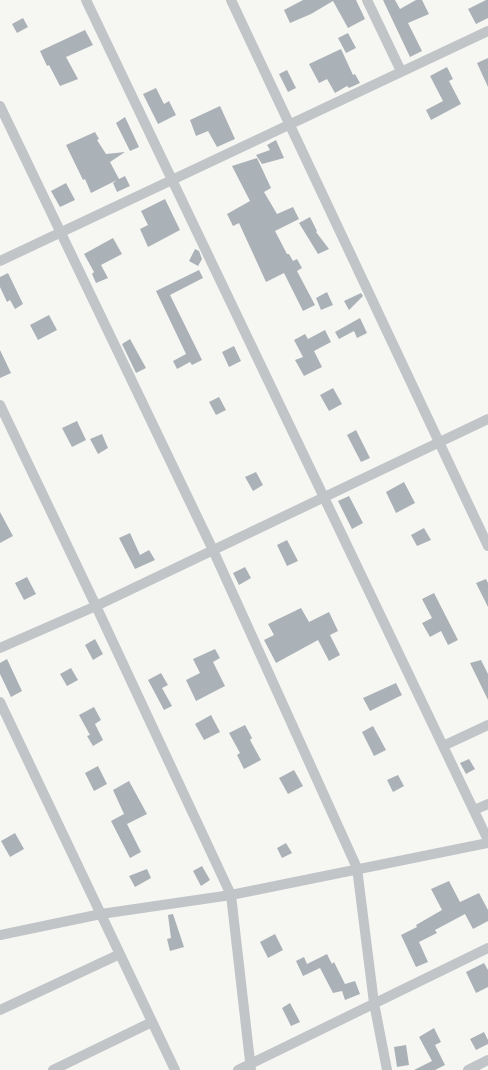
<!DOCTYPE html>
<style>
body{margin:0}
canvas{display:block;background:#f6f6f3}
</style>
<canvas width="488" height="1070"></canvas>
<script>
const ctx = document.querySelector('canvas').getContext('2d');
ctx.lineJoin = 'round';
function paint(path, color) {
  ctx.fillStyle = color;
  ctx.fill(path, 'evenodd');
}
function toPath(rows) {
  const path = new Path2D();
  for (const r of rows) {
    path.moveTo(r[0], r[1]);
    for (let i = 2; i < r.length; i += 2) path.lineTo(r[i], r[i + 1]);
  }
  return path;
}
function strokePath(path, color, width, dash) {
  ctx.strokeStyle = color;
  ctx.lineWidth = width;
  ctx.lineCap = dash ? 'butt' : 'round';
  ctx.setLineDash(dash || []);
  ctx.stroke(path);
}
paint(toPath([
 [303,0,356,0,365,19,348,28,333,1,311,14,290,23,284,10],
 [383,0,395,0,400,9,416,0,422,0,429,14,408,23,422,51,410,57],
 [486,0,488,0,488,18,476,24,468,9],
 [23,18,28,27,17,33,12,24],
 [85,30,93,45,66,57,78,79,60,86,49,65,47,66,40,51],
 [348,33,356,48,346,53,338,38],
 [341,49,353,75,355,74,360,83,349,88,347,86,335,93,327,79,319,83,309,64],
 [488,58,488,87,477,63],
 [447,67,453,79,449,81,461,104,431,120,426,110,443,101,430,76],
 [287,70,296,88,288,92,279,74],
 [156,88,164,104,169,101,176,115,158,124,143,94],
 [220,106,235,139,217,147,208,131,196,136,190,120],
 [125,117,139,147,130,151,116,123],
 [95,132,99,139,97,140,106,154,125,152,110,162,119,179,125,176,130,186,117,192,113,183,117,180,91,193,85,179,83,180,66,145],
 [276,140,284,158,262,164,256,155,270,150,267,145],
 [257,158,271,188,264,192,277,214,293,207,299,219,275,231,287,254,289,254,293,261,297,259,302,268,297,271,315,305,303,311,284,273,266,282,239,223,233,226,227,214,250,201,232,166],
 [66,183,75,200,60,207,51,191],
 [165,199,180,230,148,247,140,229,148,225,141,211],
 [310,217,317,231,316,232,329,249,318,254,299,223],
 [113,238,122,254,101,265,108,278,96,283,92,274,94,272,84,254],
 [195,249,199,251,202,259,198,266,189,261],
 [199,270,203,278,170,295,202,360,192,365,190,362,177,369,173,361,186,354,156,291],
 [8,273,23,304,15,309,10,300,7,302,0,287,0,277],
 [327,292,333,305,321,310,316,298],
 [361,293,363,296,349,310,344,301],
 [49,315,57,330,38,340,30,325],
 [360,318,367,333,357,338,354,331,339,339,335,332],
 [325,330,331,342,314,351,322,367,304,376,295,360,303,357,294,340,305,334,308,339],
 [130,339,146,368,136,373,122,344],
 [234,346,241,361,229,367,222,352],
 [0,350,11,373,0,378],
 [333,388,342,404,329,411,320,395],
 [219,397,226,410,216,415,209,402],
 [77,421,86,440,72,447,62,428],
 [356,430,370,458,361,462,347,435],
 [102,434,108,448,98,454,90,439],
 [256,472,263,485,253,491,245,477],
 [404,482,415,503,396,513,386,492],
 [349,496,363,523,352,529,338,501],
 [0,512,13,536,0,543],
 [424,528,431,540,417,546,411,535],
 [130,533,140,555,149,550,155,560,135,569,119,538],
 [287,540,298,561,287,566,277,545],
 [245,567,251,578,239,585,233,573],
 [27,577,36,594,24,600,15,583],
 [486,579,488,583,488,607,476,583],
 [434,593,458,640,448,645,441,631,430,637,422,623,432,618,422,599],
 [301,608,309,622,329,612,338,631,330,635,340,655,329,661,318,640,276,663,264,640,274,635,268,624],
 [95,639,103,654,93,660,85,645],
 [215,649,220,658,213,662,225,686,196,701,186,680,200,673,193,659],
 [7,659,22,691,11,697,0,674,0,663],
 [481,660,488,674,488,700,470,663],
 [71,668,78,680,67,686,60,674],
 [161,673,168,685,162,688,172,706,164,710,148,680],
 [396,683,402,695,370,711,363,698],
 [94,707,101,720,95,724,103,740,93,746,87,736,90,735,79,715],
 [211,715,220,732,204,740,195,724],
 [245,725,252,738,250,740,261,760,244,769,237,755,240,753,229,733],
 [373,726,386,750,374,756,362,732],
 [469,759,475,769,466,774,460,763],
 [98,766,107,784,94,791,85,773],
 [294,770,303,786,288,794,279,778],
 [398,775,404,786,393,792,387,780],
 [129,781,147,814,127,824,141,852,130,858,111,821,124,814,113,790],
 [15,833,24,849,10,857,1,841],
 [286,843,292,853,282,858,277,848],
 [202,866,210,880,201,886,193,871],
 [147,869,151,878,135,887,129,876],
 [449,881,460,902,479,893,488,910,488,921,473,929,465,914,435,930,437,933,419,942,428,962,416,967,401,935,417,927,416,925,442,910,431,889],
 [173,914,184,947,170,951,167,939,171,938,168,915],
 [275,934,283,950,268,958,260,942],
 [327,954,332,964,334,962,345,984,355,981,360,994,345,1000,342,991,333,993,320,968,303,976,296,961,304,957,307,964],
 [484,963,488,970,488,987,476,993,466,972],
 [290,1003,300,1022,291,1026,282,1008],
 [434,1028,441,1042,435,1045,445,1065,435,1070,414,1070,432,1061,419,1037],
 [484,1032,488,1040,488,1044,476,1050,470,1039],
 [406,1045,409,1065,397,1067,394,1047]
]), '#abb2b7');
strokePath(toPath([
 [86,0,488,840],
 [231,0,488,546],
 [367,0,401,71],
 [0,106,213,550,357,868,374,1003,387,1070],
 [0,261,488,31],
 [0,405,96,606,231,895,251,1070],
 [0,648,96,606,488,419],
 [0,702,175,1070],
 [443,746,488,725],
 [474,810,488,804],
 [0,935,101,914,231,895,488,843],
 [0,1010,120,954],
 [53,1070,152,1022],
 [238,1070,488,948],
 [468,1070,488,1060]
]), '#c1c5c8', 10);
</script>
